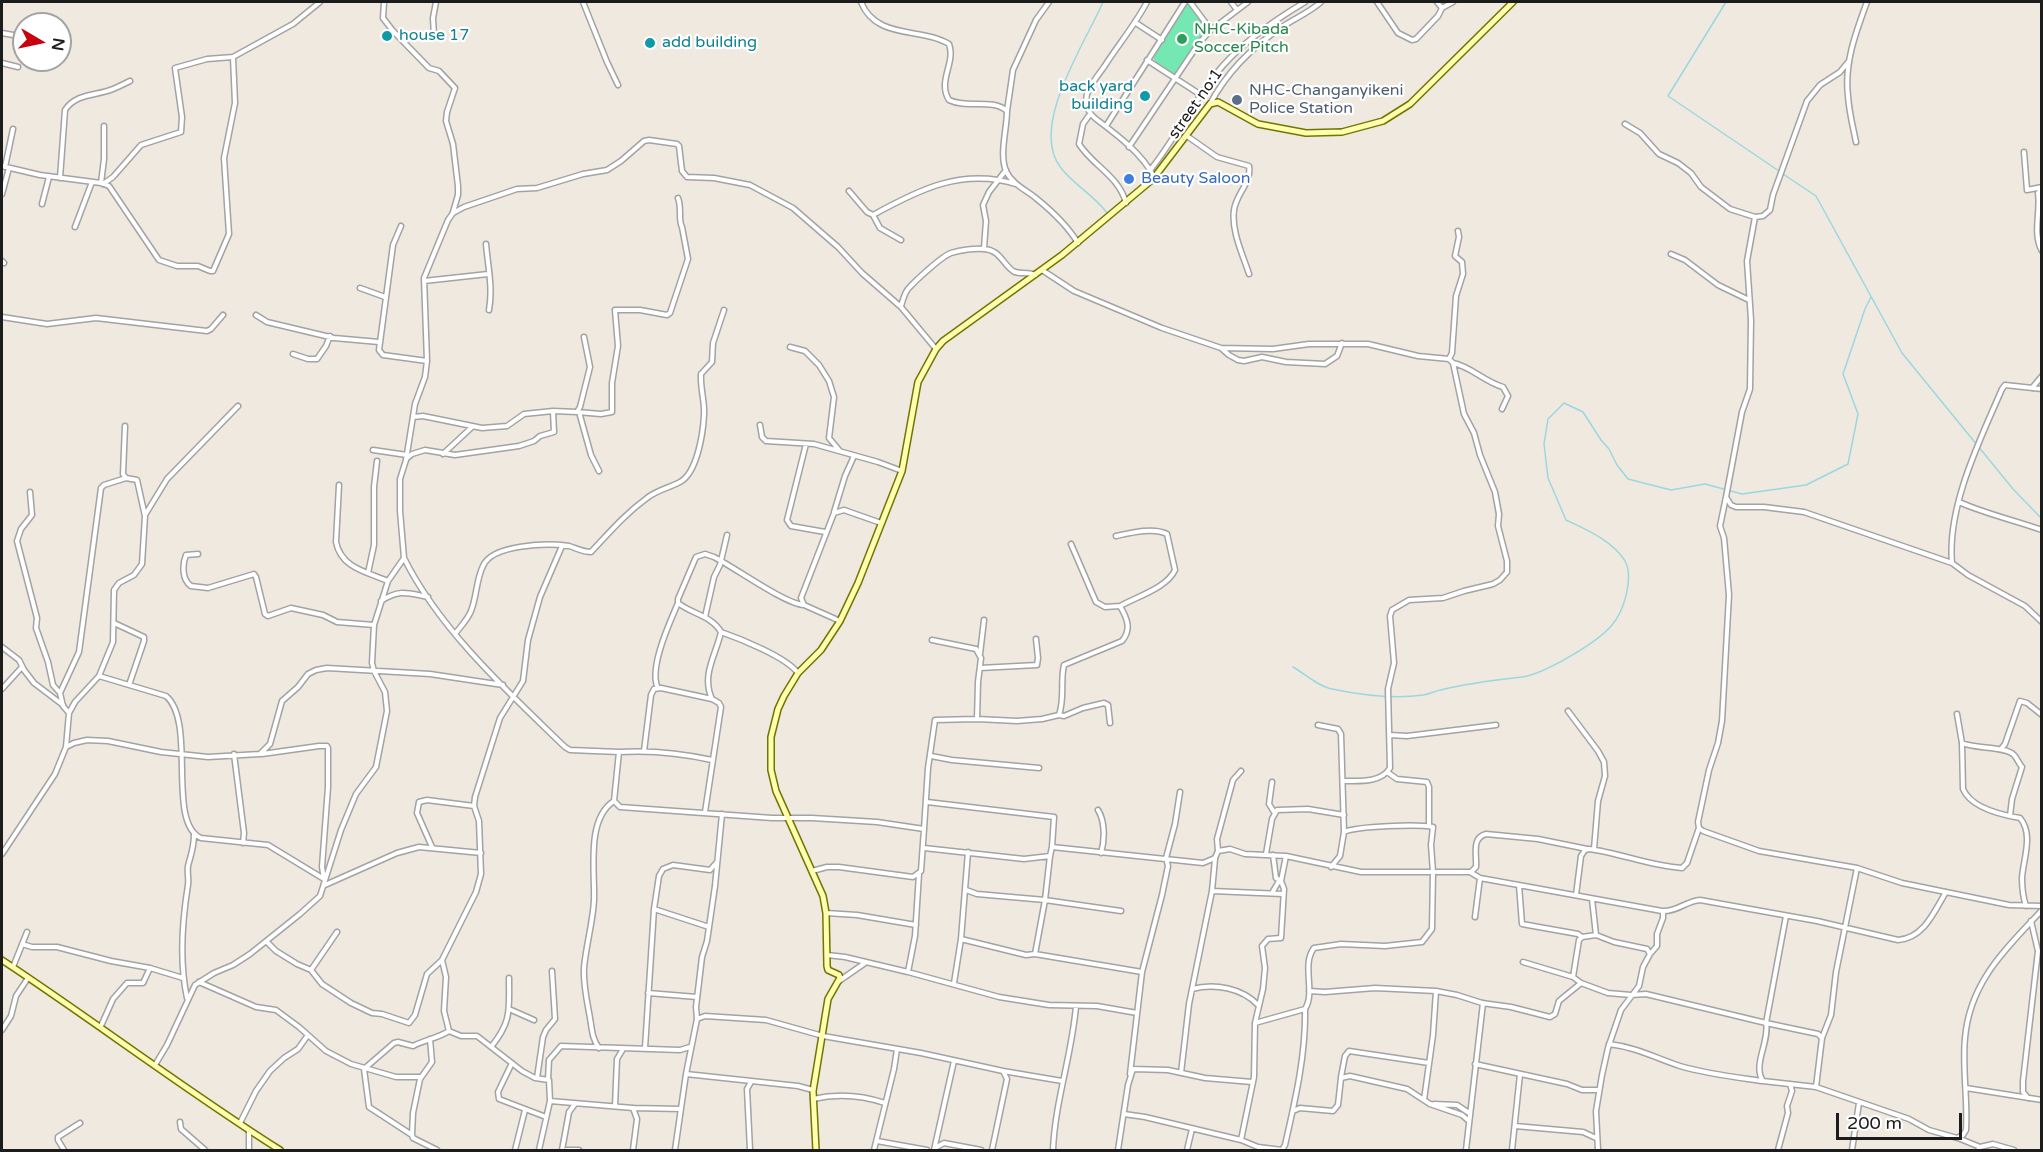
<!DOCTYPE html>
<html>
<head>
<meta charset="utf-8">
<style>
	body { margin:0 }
	#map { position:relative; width:2043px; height:1152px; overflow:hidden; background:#efe9e0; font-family:"Varela Round",sans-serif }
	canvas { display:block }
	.frame { position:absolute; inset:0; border:3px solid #1c1c1c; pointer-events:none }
	.north { position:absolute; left:12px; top:12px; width:60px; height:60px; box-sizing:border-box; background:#fff; border:2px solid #a4a4a4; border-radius:50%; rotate:99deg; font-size:16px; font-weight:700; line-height:24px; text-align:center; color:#1c1c1c }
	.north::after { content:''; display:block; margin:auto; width:21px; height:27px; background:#c8000f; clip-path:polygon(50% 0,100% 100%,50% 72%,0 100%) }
	.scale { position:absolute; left:1836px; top:1113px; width:126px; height:27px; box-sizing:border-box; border:3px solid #1c1c1c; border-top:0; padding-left:8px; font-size:18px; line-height:21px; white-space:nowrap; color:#1c1c1c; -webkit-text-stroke:4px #fff; paint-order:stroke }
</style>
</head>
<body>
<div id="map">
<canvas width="2043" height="1152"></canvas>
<div class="frame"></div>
<div class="north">N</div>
<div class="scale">200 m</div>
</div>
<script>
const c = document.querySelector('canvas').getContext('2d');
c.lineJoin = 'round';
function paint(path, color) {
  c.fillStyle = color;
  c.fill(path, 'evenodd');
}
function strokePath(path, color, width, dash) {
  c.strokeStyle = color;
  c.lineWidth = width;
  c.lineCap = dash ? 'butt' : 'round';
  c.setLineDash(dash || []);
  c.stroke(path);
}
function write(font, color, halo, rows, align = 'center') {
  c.font = font + ' "Varela Round",sans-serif';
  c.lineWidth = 4.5;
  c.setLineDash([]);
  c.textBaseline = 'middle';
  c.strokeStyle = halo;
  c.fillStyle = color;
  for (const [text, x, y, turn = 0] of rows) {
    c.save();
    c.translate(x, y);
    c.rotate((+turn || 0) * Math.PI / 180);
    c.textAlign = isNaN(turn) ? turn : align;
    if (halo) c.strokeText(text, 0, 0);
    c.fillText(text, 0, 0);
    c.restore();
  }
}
paint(new Path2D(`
	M1187,3L1207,27L1208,32L1175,74C1167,73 1155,65 1153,57Z`), '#75e7b2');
strokePath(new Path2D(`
	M1103,2C1086,42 1028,127 1061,168C1074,185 1094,195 1107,213
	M1726,2L1668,96L1779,171
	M1783,174L1816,196L1902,353L2013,489L2042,519
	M1293,667C1305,674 1319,687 1332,689C1361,695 1395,699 1423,695C1429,694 1435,691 1441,690C1467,683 1495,680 1522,677C1544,674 1597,643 1612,625C1624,611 1634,578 1625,561C1613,541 1587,530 1566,520L1548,478L1544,444L1548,419L1564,403L1583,412L1601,440L1609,449L1617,465L1628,479L1671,490L1705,484L1742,494L1806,485L1848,464L1858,414L1843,374L1865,309L1871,297`), '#9bd7e1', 1.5);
const street = new Path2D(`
	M384,2L383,18L393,31L429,68L439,71L455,88L447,112L446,121L453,144L458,186V195L453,212
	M583,2L607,62L618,85
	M861,2C876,40 921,27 949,44C956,63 937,81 949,100C967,109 992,98 1007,111C1007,129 999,154 1006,171C1012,184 1026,190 1037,199C1053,212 1067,225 1078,243
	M1147,2C1135,25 1118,45 1104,67C1098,75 1090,85 1087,94C1085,104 1088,113 1096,119C1116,134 1143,154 1154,177
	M1190,2L1211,30
	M1231,2L1237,10
	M1377,2L1398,33L1412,40L1416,39L1438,16L1442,8
	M1437,2L1442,8L1453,2
	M1136,23L1162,40
	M2,33L24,37
	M434,36L433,18L436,2
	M1147,60L1201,95
	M2,63L18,67
	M1210,104C1227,72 1252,47 1282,27C1294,19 1310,12 1321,2
	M1007,111L1013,70L1036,20L1049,2
	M1090,114L1083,124L1079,144C1093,166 1119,176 1126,203
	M1625,124L1640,133L1659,154L1678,163L1691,173L1701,187L1730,209L1755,217L1747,261L1751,320L1750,389L1742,412L1726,497L1731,505L1736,507H1764L1804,512L1952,563L1968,575L2025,606L2042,622
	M1106,126L1185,2
	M1187,136L1217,157L1249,166C1252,182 1236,194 1234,210C1231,231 1243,255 1249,274
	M1856,142C1853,127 1849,112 1848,96C1844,63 1856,32 1867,2
	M1129,147L1199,43L1211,30L1248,2
	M2024,152L2027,190L2042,187
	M2,166L40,175L101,183L109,186L159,260L177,266H198L210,271H213L229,234L224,158L235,103L233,57
	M5,167L13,129
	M1151,169C1175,139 1192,104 1216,74C1239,44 1273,21 1305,2
	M60,178L65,110C76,93 96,96 113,89C118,87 124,84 130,81
	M101,183L104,159V126
	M103,184L113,177L141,145L181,132L182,117L175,68L207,59L233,57L293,24L320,2
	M2042,189L2038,193C2041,212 2032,233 2042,251
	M849,191L867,212L873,215L880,228L901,240
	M2,194L9,168
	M42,204L49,177
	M873,215C920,189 962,168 1016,184
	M1755,217L1763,216L1770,210L1773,195L1807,101L1820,85L1840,72L1849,61
	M401,226L393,245L379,350L383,355L427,361
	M75,227L92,182
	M486,244C488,267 493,288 489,310
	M984,248L986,221L983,205L989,192L1006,170
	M1671,254L1685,260L1718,285L1749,300
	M2,261L4,263
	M1042,270L1074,291L1162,328L1221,348L1229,355L1238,360L1244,361L1262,357L1286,362L1325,364L1337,356L1342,343
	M424,281L488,274
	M360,288L385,297
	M901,306C903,300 904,294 908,289C915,281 942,256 951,253C960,250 975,248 984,249C1000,250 1002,263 1013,271C1019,275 1027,271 1035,275
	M256,315L267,322L334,338L379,342
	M2,317L47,324L96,318L207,331L211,329L223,315
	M790,347L805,351L819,365L829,381L834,397L829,438L839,450
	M1221,348L1273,349L1309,344H1368L1418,356L1449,359L1452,353L1456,296L1463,274L1462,262L1455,256L1459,237L1458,231
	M293,354L308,359H317L326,346L330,336
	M1453,363C1472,367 1483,381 1503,387L1508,396L1502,409
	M2032,388L2042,376
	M577,412L601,414L612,412V383L618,346L615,310H640L667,315L670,313L688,259L682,227C678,220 682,208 678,198
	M579,412L591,455L599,471
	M413,417L423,416L482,428L507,426L524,414L553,411L577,412L580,407L590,367L584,337
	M760,425L762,437L766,441L814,444L878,462L902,471
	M806,444L787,520L791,526L825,532
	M373,450L407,455
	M443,454L472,427
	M406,459L412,454L425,450L455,455L519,446L534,441L540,436L554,432L553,411
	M339,485L336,542C341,568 367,572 388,581
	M30,492L32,515L21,529L17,541L37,618L36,628L48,662L53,685L60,693
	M1726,497L1720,526L1724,538L1729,595L1722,721L1718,743L1709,770L1698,822L1699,828L1703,831L1759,851L1857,868L1902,883L2009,905L2042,906
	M1959,502C1986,514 2014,520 2042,530
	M834,512L845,476L854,456
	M145,515L167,479L238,406
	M1116,536C1130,533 1153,527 1167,534L1175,570C1167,588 1136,597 1120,606
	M198,554L186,555C182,565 182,580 191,586L208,588L254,574L256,577L265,614L268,616L291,608L323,615L337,622L374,625
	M404,558C439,629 508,692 565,747L570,750L619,752L614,801L620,807L772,818H812L877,822L924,829L928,768L935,720L977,719L978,682L981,658L976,649L932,640
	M1952,563C1947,506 1980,440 2002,389L2005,385L2042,389
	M368,573L374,545V487L377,461
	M381,601C400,589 407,593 428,597
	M705,617L714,577L720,565L727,535
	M840,621L804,605L801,598L834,513L844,510L881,523
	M114,623L144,637V641L129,685
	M721,632C741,639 786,657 798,673
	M455,634C461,626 468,619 471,611C477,596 476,580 483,566C492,544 548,543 569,546C576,548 583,552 591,552C609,533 625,514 647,498C657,490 669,488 680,482C697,473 703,434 704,415C705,402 700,388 701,374L712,362L713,343L724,310
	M2,647L19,660L24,670L34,683L63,705
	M980,654L984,620
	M980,668L1037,665L1038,658L1036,639
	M99,676L166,696C197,722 166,823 201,838L268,845L324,879
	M658,688C648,669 670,622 678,603
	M2,689L22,667
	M712,699C701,675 716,655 721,632C712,616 692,614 678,603V599L696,557L705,554L714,557C734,567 785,604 804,605
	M1568,711L1598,751L1604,762L1605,776L1598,801L1594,849
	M69,713L63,706L60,693L79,652L101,488L104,485L126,478
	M1957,714L1962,743L1963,789C1971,808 2002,815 2020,818C2034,834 2023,860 2022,878C2022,887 2023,897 2026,906
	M1059,715C1065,698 1060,682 1064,665L1122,641C1132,629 1127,618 1120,606L1105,607L1096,602L1071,544
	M977,719L1017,721L1042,719L1059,715L1064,716L1083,708L1104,703L1108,705L1110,723
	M1318,725L1338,729L1341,734L1344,832L1340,856L1331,867
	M1390,735L1407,736L1496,725
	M1962,743C1975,749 2006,746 2014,755C2017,758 2019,764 2022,767L2012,799L2010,816
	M66,747L69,713L75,702L99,676L113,642L114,590L119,583L134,575L142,564L145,516L137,480L126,478L123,474L125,426
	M2001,749L2005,744L2020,701L2027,703L2042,715
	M644,751L651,695L654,689L661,688L712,699L719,703L721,707L705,812
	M619,752C651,750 681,753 712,760
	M234,754L244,833L243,843
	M262,754L319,746H327L328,748V787L322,867L324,879
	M931,756L952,760L1039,768
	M1387,772L1397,779L1427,782L1429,787V826
	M1344,781C1359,781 1381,783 1390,768L1388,689L1394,663L1390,616L1392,610L1409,600L1443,598L1464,591L1493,584L1500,580L1507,572V561L1498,526L1499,514L1495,492L1480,455L1474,433L1464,414L1453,363L1449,359
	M1272,782L1269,804L1274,812
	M927,802L1054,817L1052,847
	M1098,810C1105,821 1105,840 1101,853
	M432,847L417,813L419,802L427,800L474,806
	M924,848L1024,859L1050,856
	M1218,851L1217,839L1233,780L1241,771
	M2,854L55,774L66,747L74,743L87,740L108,741L161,752L208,757L260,754L270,744L282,701L298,687L308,674L316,670L327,668L430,674L503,685
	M1266,854L1272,819L1277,810L1308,809L1344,815
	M1273,855L1276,878L1281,881
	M812,871L827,867H839L913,877L921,871L924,829
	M1471,872L1476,867C1477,855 1471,838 1486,834L1538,839L1587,849
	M325,885L397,853L419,847L481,853
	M1519,885L1522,924L1578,934L1582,937
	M966,890L977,894L1045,900L1121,911
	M1212,891L1283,894
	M1272,893L1279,881
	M1576,895L1581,856L1585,850L1589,849C1620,853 1650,866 1682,868L1687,863L1699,828
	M1592,899L1596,935L1614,942L1647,949L1650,954L1643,967L1639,986L1621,1010L1608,1048L1602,1075L1596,1111L1598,1150
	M654,909L709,927
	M826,913L857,915L916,925
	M1786,916L1766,1023L1818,1034L1822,1038
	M1475,917L1480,878
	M961,939L1026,955L1035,954L1142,972
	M267,942L276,951L297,964L311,970L322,984L351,1003L372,1013L382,1014L409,1023L415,1015L427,974L442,960
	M22,944L32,947H57L111,961L150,968L183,978
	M1035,954L1045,900L1050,856L1052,847L1203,863L1215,858L1218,851L1230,849L1245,854L1286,856L1361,872H1470L1480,878L1662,911C1677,912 1686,901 1700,900L1817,921L1898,940C1924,938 1934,912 1946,892
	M1650,954L1657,946V934L1663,918V911
	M827,955L845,957L908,972L999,997L1049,1005L1097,1006L1137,1013
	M1523,962L1573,977L1581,983
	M13,967L27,932
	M311,970L337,932
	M908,972L915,936L919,874
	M1573,977L1579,940L1582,937L1596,935
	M839,981L865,963
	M199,982L256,1007L276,1010L299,1027L326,1051L351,1064L396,1077H421
	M954,983L961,939L968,852
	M1192,989C1215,983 1242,988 1258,1005
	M1309,991L1325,992L1375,988L1436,991L1457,995L1482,1003L1511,1007L1550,1017L1555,1014L1559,1001L1581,983L1608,993L1631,995L1646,994L1766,1023C1770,1041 1752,1065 1763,1081L1816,1087L1909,1119L1929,1130L1957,1138L1963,1135L1966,1130C1968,1100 1962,1068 1965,1038C1970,981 2006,949 2042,910
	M648,993L697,997
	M187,998C179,961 182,922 188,885C189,879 187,873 188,866C191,854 194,848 194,834
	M509,1009L534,1020
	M697,1019L696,1007L702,957L707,941L715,886L722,814
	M1255,1023L1305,1009C1316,992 1301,965 1314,948L1341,944L1385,946L1422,942L1432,929L1433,872L1431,845L1433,827C1419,824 1357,826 1344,832
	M101,1026L113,999L127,983H143L150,968
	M2,1030L11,1016L16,996L28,978
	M430,1039L432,1062L420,1079L413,1113L412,1135L413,1138L437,1150
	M1609,1044C1635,1047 1656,1058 1680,1066C1707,1074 1734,1077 1762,1081
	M491,1047C512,1021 509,1010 509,978
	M599,1048C592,1039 592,1029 590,1018C587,1001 583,984 584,968C586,945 593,922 594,900C595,870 586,819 614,801
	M645,1048L654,909L659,876L663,869L673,865L710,870L717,862
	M512,1063L498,1092L499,1099L546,1117
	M1475,1064L1567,1084L1582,1090H1598
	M155,1065L167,1045L195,985L214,973L233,965L250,954L300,914L320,896L341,830L356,794L376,767L387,711L385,692L374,671L372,663L374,625L388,581L404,558L400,511V479L406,460L415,404L425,377L427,361L424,278L448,220L453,213L464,207L517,189L537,188L583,174L607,170L621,161L644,141L649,140L677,144L679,146L682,171L687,177L714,178L750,185L793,208L838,247L862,273L901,307L936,349
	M1003,1071L1062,1081
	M1181,1073L1189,1004L1212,891L1215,859
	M686,1074L798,1086L813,1090
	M1130,1074L1142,972L1162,895L1168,866L1166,858L1175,824L1180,792
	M1341,1077L1345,1056L1349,1051L1429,1063
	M537,1078L543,1037L546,1030L555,1019L552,971
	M548,1079L549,1060L561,1046L680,1050L690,1047
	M1816,1087L1822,1038L1831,1015L1836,972L1857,868
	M1966,1088L2042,1100
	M2028,1098L2023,1092V1081L2038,951L2031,921
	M813,1099C839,1093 861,1095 885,1103
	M1424,1100L1433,1035L1436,991
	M550,1101L633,1108L681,1109
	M1434,1104L1457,1105L1469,1113
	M615,1106L617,1059L623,1049
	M633,1108L637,1119L633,1150
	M1293,1111L1300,1108L1333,1111L1338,1105L1341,1078L1350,1076L1407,1089L1430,1104L1462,1115L1469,1121
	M1124,1114L1145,1117L1241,1140L1258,1147L1282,1150L1285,1145C1295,1101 1306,1055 1305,1009
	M180,1122L181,1129L205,1150
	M240,1123L256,1091L270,1071L284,1058L298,1049L308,1035
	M1515,1126L1583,1132L1596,1138
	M412,1135L369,1107L364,1069L394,1043L398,1042L413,1046C425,1040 438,1038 449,1031
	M1958,1138L1980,1147
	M1241,1140L1254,1077L1255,1023L1263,989L1265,968L1262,946L1268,939L1281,938L1284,889L1281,881L1286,856
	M877,1141L927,1150
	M935,1148L944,1143L981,1150
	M64,1150L58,1140V1137L80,1123
	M249,1150V1131
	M515,1150L525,1110
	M539,1150L550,1101L549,1080L535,1078L522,1071L477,1036H461L449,1031L444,1011L446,977L442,960L476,892L481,874L479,821L474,806L475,797L500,718L523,681L528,640L540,597L562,546
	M562,1150L569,1112L575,1104
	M566,1150H579
	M675,1150L686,1074L697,1019L705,1016L766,1020L823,1036L921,1053L1003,1071L1007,1079L992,1150
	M750,1150L747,1089L751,1082
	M874,1150L894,1069L897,1049
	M934,1150L954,1061
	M1053,1150C1055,1101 1072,1055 1076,1006
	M1118,1150L1128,1085L1133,1069L1168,1070L1205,1078L1252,1082
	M1187,1150L1192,1129
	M1466,1150L1483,1003
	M1512,1150L1520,1074
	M1778,1150L1788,1113L1787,1106L1792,1091L1790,1084
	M1852,1150L1859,1103
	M1978,1150L1980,1147L1993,1144L2014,1150`);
const secondary = new Path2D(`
	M2,960C96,1022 185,1090 280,1150
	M816,1150L813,1091L828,999L840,978L839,975L828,970L827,966L826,913L823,896L776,791L771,770V737L778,709L784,696L798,673L821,650L840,621L858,583L902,471L918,382L936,349L943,341L1062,255L1153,179L1210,104L1218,102L1258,124L1306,133L1342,132L1383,121L1410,104L1513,2`);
strokePath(street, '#a3a3a3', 7);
strokePath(secondary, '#727600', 8);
strokePath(street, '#fff', 4);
strokePath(secondary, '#fffdae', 5);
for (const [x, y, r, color] of [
	[387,36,6,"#0f9aa8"],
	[1182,39,6,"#2e9e5b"],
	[650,43,6,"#0f9aa8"],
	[1145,96,6,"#0f9aa8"],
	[1237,100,6,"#5c6f8a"],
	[1129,179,6,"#3f7fe0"]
]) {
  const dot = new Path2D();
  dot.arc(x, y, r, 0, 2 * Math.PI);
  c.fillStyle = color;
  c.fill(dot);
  strokePath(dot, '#fff', 2);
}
write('16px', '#27864d', '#fff', [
	["NHC-Kibada",1194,30],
	["Soccer Pitch",1194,48]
], 'left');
write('16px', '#0d838f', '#fff', [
	["house 17",399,36],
	["add building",662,43],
	["back yard",1133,87,"right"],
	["building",1133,105,"right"]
], 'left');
write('16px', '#4e5e75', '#fff', [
	["NHC-Changanyikeni",1249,91],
	["Police Station",1249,109]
], 'left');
write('16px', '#1c1c1c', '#fff', [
	["street no:1",1196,104,-55]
]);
write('16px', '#366cbe', '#fff', [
	["Beauty Saloon",1141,179]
], 'left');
</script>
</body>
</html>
